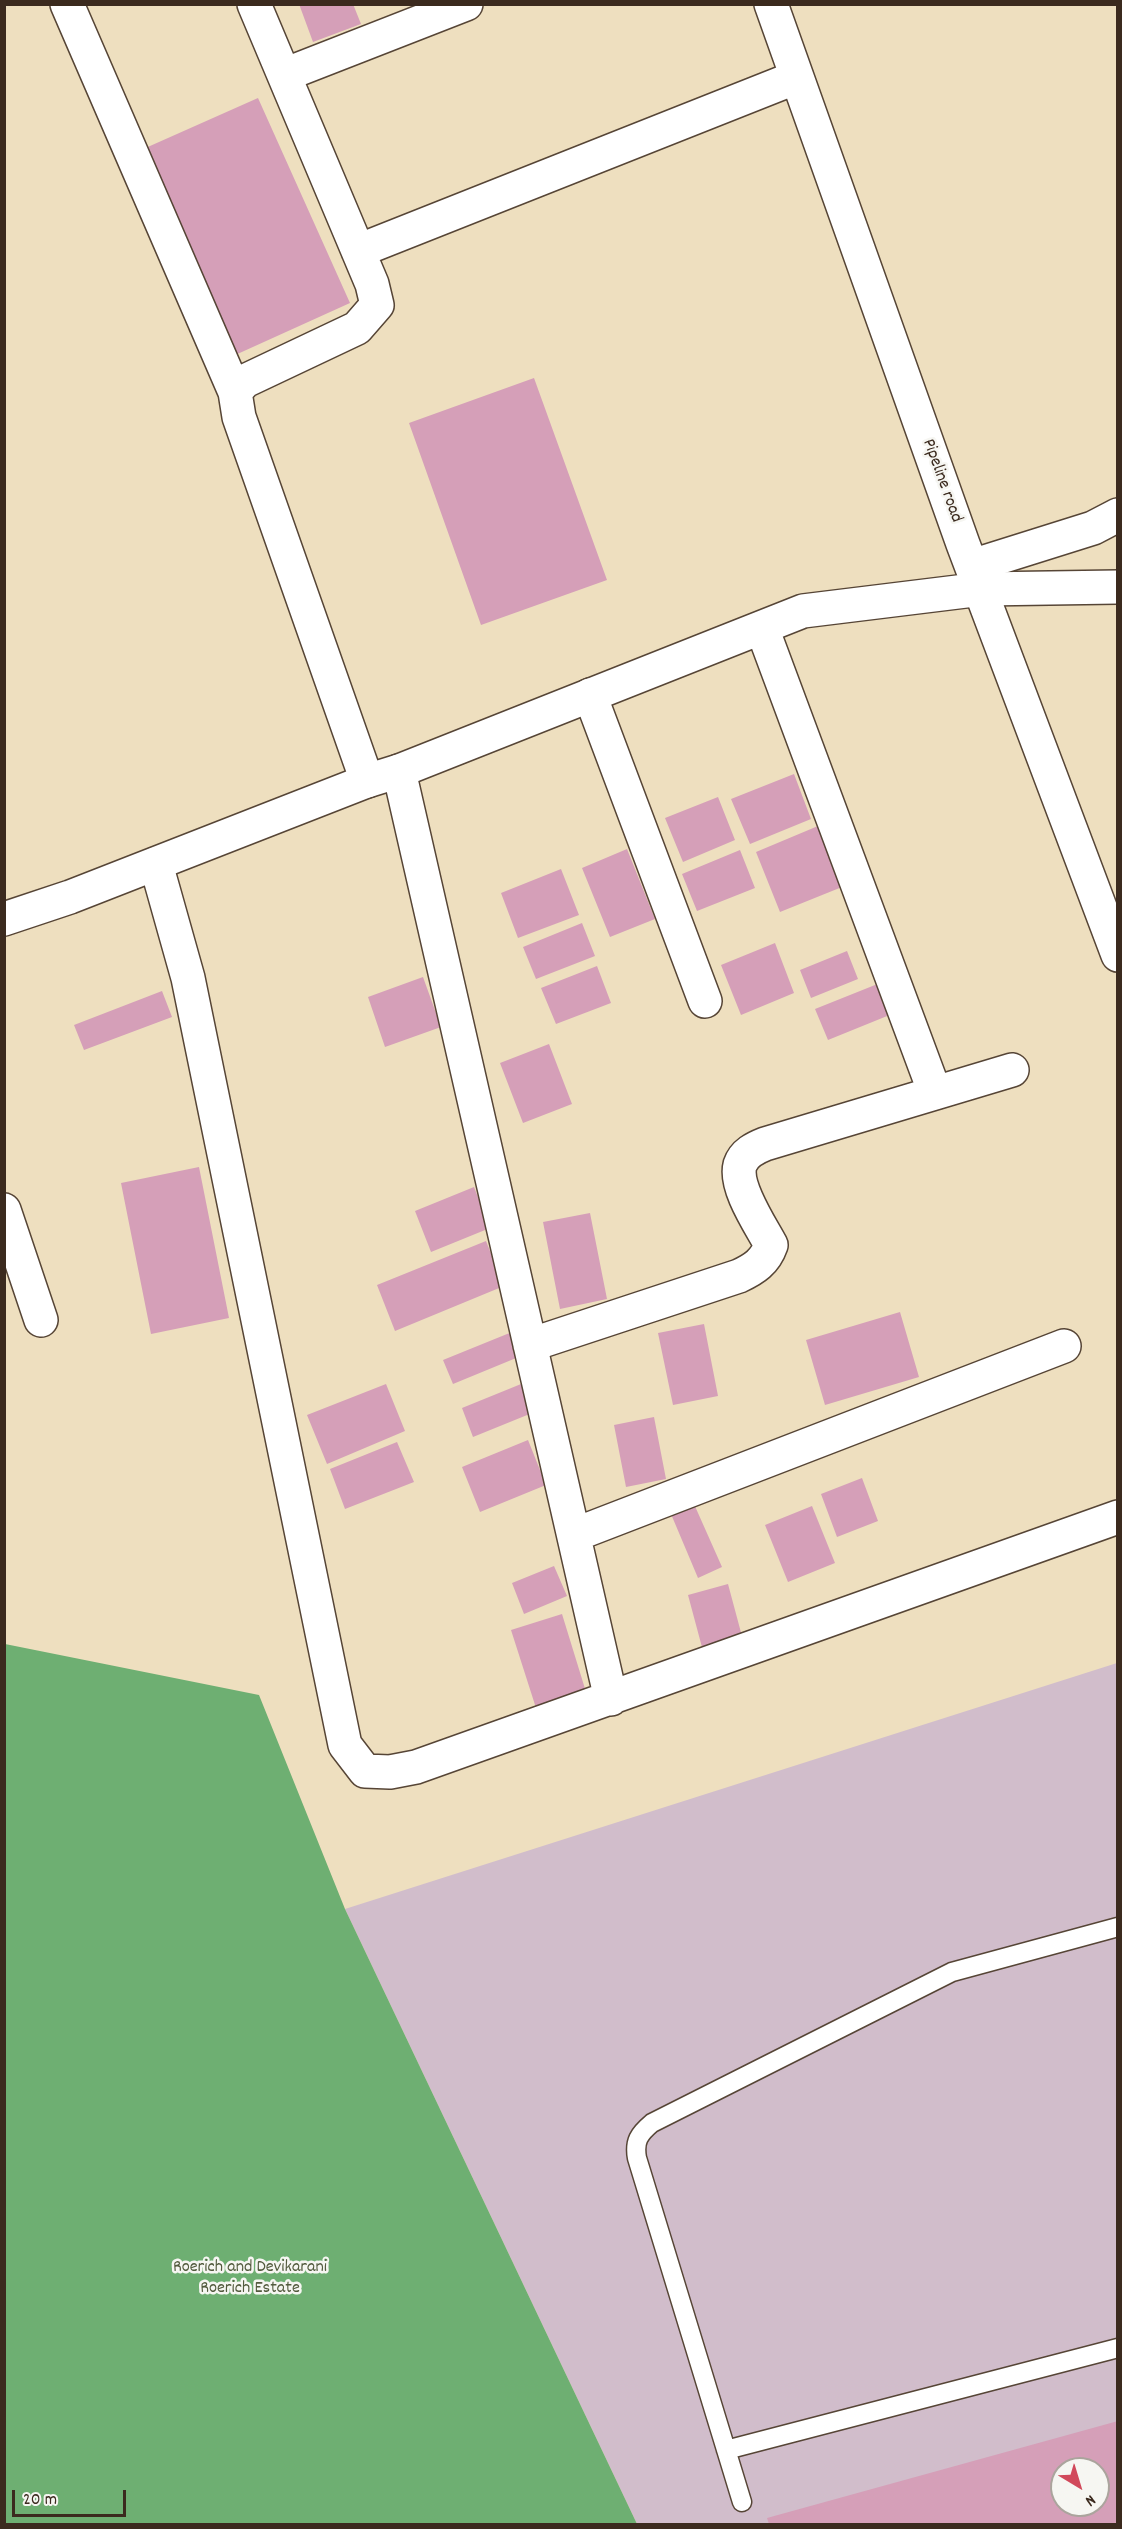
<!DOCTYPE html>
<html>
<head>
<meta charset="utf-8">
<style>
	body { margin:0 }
	#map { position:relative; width:1122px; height:2529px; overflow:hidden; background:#eedfbf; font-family:Dekko,sans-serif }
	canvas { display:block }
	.frame { position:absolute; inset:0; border:6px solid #3b2a1e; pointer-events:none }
	.north { position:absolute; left:1050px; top:2457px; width:60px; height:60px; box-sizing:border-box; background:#f6f6f2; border:2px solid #aba49d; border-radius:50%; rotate:142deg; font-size:16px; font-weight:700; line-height:24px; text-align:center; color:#3b2a1e }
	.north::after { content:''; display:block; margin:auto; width:21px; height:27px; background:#d1495b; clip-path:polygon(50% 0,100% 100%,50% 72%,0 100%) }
	.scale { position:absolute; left:12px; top:2490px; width:114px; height:27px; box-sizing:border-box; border:3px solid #3b2a1e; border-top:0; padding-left:8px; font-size:18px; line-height:21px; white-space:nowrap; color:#3b2a1e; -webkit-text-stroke:4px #f6f6f2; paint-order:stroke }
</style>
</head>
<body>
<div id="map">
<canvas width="1122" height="2529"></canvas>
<div class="frame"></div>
<div class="north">N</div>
<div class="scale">20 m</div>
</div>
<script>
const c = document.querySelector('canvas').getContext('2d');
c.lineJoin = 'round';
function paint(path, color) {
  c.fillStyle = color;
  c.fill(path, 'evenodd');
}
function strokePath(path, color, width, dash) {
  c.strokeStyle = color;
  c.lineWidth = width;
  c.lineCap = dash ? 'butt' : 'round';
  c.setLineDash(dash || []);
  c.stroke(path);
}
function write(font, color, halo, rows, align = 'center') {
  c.font = font + ' Dekko,sans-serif';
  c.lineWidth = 5;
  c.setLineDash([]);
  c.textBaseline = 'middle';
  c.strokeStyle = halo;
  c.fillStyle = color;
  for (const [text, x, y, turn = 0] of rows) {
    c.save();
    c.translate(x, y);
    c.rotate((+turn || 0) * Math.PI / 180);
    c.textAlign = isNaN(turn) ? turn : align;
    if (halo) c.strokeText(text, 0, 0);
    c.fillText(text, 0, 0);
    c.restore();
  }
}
paint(new Path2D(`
	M1117,1663V2524H637L345,1909ZM1062,2469H1098V2505H1062Z`), '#d1bdcb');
paint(new Path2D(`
	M5,1644L259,1695L345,1909L637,2524H5Z`), '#6eaf72');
paint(new Path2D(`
	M299,4H353L361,24L313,42Z
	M258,98L350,303L233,356L141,150Z
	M534,378L607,580L481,625L409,423Z
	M794,774L811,819L750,844L731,799Z
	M718,797L735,840L683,862L665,818Z
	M818,826L842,887L780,912L756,852Z
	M627,849L655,919L610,937L582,868Z
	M740,850L755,888L697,911L682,874Z
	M561,869L579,915L518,938L501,893Z
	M582,923L595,956L536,979L523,947Z
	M775,943L794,993L741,1015L721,965Z
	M847,951L858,979L811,998L800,970Z
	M597,966L611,1003L556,1024L541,988Z
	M423,977L441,1027L385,1047L368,997Z
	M885,981L897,1012L828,1040L815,1009Z
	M162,991L172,1017L84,1050L74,1025Z
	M549,1044L572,1104L523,1123L500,1063Z
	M199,1167L229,1318L151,1334L121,1183Z
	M474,1187L490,1228L431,1252L415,1211Z
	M590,1213L607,1299L560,1309L543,1222Z
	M486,1241L504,1286L395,1331L377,1285Z
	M900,1312L919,1377L825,1405L806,1340Z
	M704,1324L718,1396L673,1405L658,1333Z
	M512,1332L521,1356L453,1384L443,1360Z
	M526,1382L537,1411L473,1437L462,1408Z
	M386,1384L405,1431L327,1464L307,1415Z
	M654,1417L666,1479L626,1487L614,1425Z
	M528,1440L546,1485L480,1512L462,1467Z
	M397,1442L414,1482L345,1509L330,1469Z
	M862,1478L878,1521L837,1537L821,1494Z
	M694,1504L722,1567L698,1578L671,1514Z
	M812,1506L835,1563L788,1582L765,1525Z
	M554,1566L567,1596L524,1614L512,1583Z
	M728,1584L743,1640L703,1651L688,1595Z
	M562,1614L586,1692L536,1708L511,1630Z
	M1118,2421V2524H769L767,2518ZM1062,2469H1098V2505H1062Z`), '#d59fb8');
const service = new Path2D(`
	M726,2450L1118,2348
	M742,2502L637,2158C634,2141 639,2134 652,2123L952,1972L1118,1927`);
const minor = new Path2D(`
	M67,4L235,392
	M254,4L372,284L377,305L357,328L245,381L235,392L239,417L367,781
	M771,4L963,544L1118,955
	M284,75L466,4
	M358,251L797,77
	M972,566L1093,528L1118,515
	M762,628L935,1093
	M590,695L705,1001
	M399,771L611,1699
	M156,864L188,978L345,1745L365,1771L390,1772L416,1767L1118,1517
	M4,1210L41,1320
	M530,1345L739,1276C754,1269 765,1262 771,1245C761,1226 734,1187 740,1165C744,1153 755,1148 765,1144L1012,1070
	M574,1535L1064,1346`);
const tertiary = new Path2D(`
	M4,919L70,897L367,781L399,771L803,611L982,589L1118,587`);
strokePath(service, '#564536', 21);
strokePath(minor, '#564536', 36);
strokePath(tertiary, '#564536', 36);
strokePath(service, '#fff', 18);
strokePath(minor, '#fff', 33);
strokePath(tertiary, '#fff', 33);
write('18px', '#3b2a1e', '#f6f6f2', [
	["Pipeline road",941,481,70]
]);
write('18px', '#525a3d', '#f6f6f2', [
	["Roerich and Devikarani",250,2269],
	["Roerich Estate",250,2290]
]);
</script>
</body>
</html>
